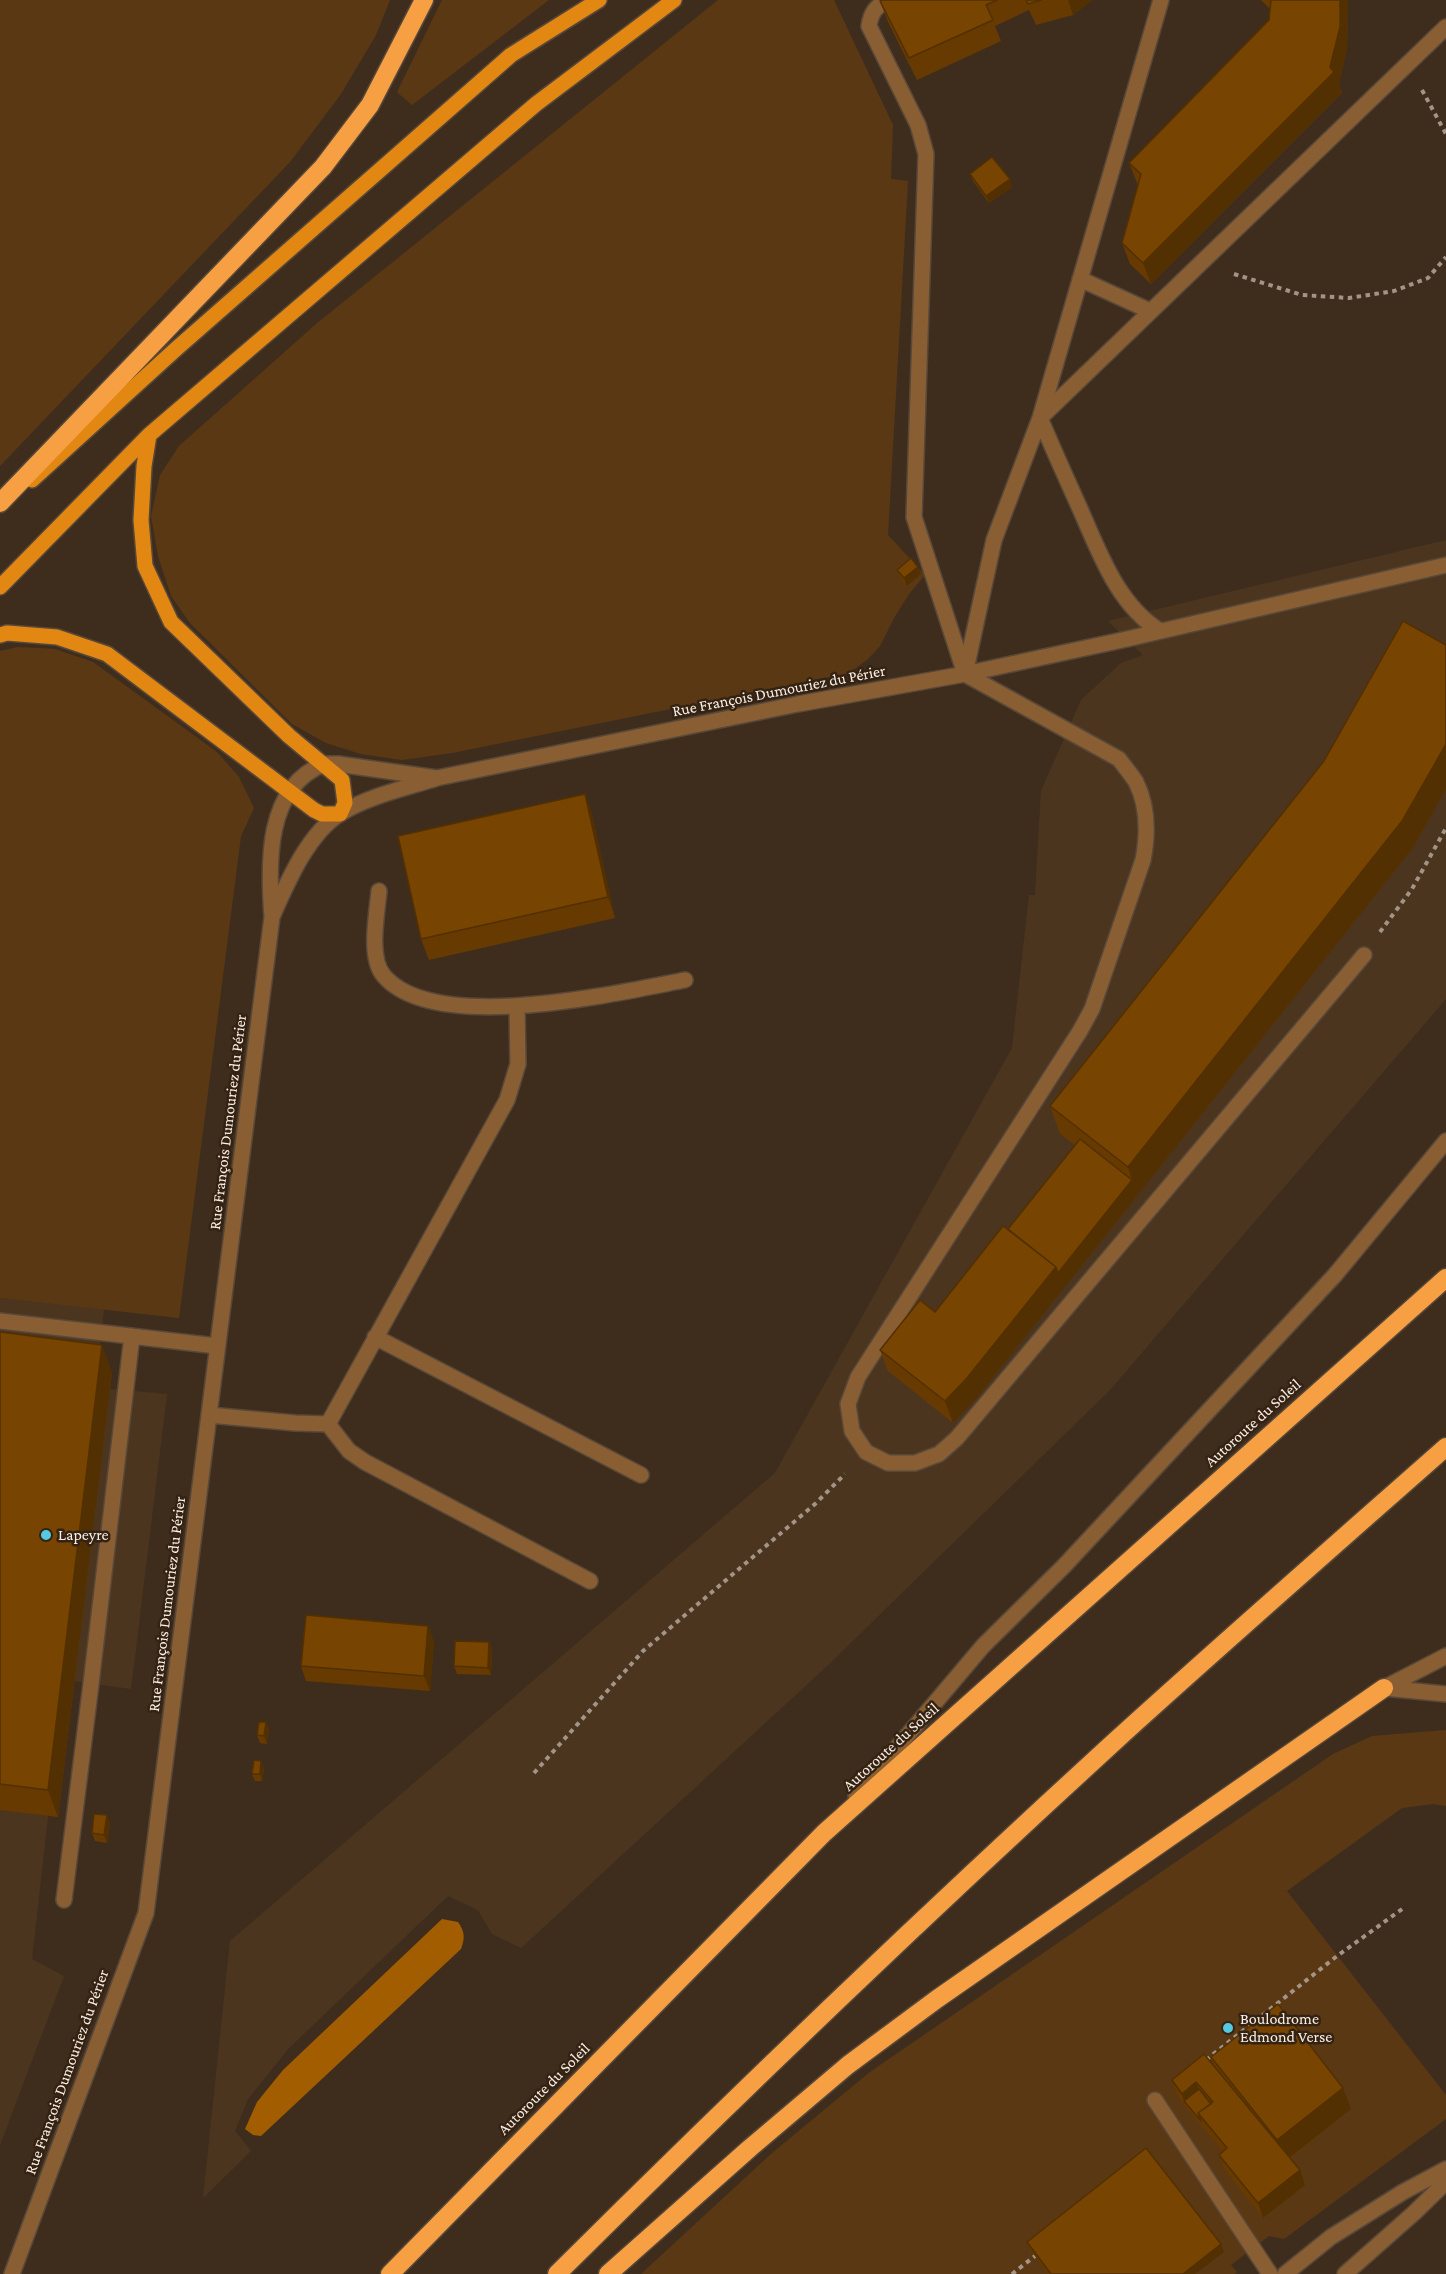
<!DOCTYPE html>
<html>
<head>
<meta charset="utf-8">
<style>
	body { margin:0 }
	canvas { display:block; background:#3e2d1d }
</style>
</head>
<body>
<canvas width="1446" height="2274"></canvas>
<script>
const c = document.querySelector('canvas').getContext('2d');
c.lineJoin = 'round';
function paint(path, color) {
  c.fillStyle = color;
  c.fill(path, 'evenodd');
}
function strokePath(path, color, width, dash) {
  c.strokeStyle = color;
  c.lineWidth = width;
  c.lineCap = dash ? 'butt' : 'round';
  c.setLineDash(dash || []);
  c.stroke(path);
}
function write(font, color, halo, rows, align = 'center') {
  c.font = font + ' "Crimson Pro",serif';
  c.lineWidth = 5;
  c.setLineDash([]);
  c.textBaseline = 'middle';
  c.strokeStyle = halo;
  c.fillStyle = color;
  for (const [text, x, y, turn = 0] of rows) {
    c.save();
    c.translate(x, y);
    c.rotate((+turn || 0) * Math.PI / 180);
    c.textAlign = isNaN(turn) ? turn : align;
    if (halo) c.strokeText(text, 0, 0);
    c.fillText(text, 0, 0);
    c.restore();
  }
}
paint(new Path2D(`
	M1446,540V999L1109,1391L826,1667L521,1948L492,1934L478,1910L448,1896L288,2049L248,2099L235,2131L251,2151L203,2198L230,1941L775,1473L1012,1048L1029,895H1035L1041,791L1081,700L1121,663L1143,655L1108,621Z
	M0,1298L104,1309L97,1370L112,1372L110,1389L167,1394L131,1689L74,1681L58,1817L48,1816L32,1959L64,1976L0,2145Z`), '#4b351f');
paint(new Path2D(`
	M0,0H390L376,35L341,94L290,162L0,466Z
	M442,0H549L412,105L397,92Z
	M718,0H834L893,125L891,179L908,181L888,535L925,575L909,594L894,618L880,646L868,659L849,673L452,753L402,760L361,754L326,743L292,724L190,623L171,596L158,556L151,516L160,475L179,446L316,324Z
	M18,647L55,649L93,662L217,752L239,777L254,808L241,836L179,1318L0,1298V651Z
	M1446,1730V1806L1433,1804L1402,1808L1287,1891L1446,2095V2119L1284,2239L1269,2236L1231,2265L1237,2272L1234,2274H641L772,2153L870,2072L1333,1754L1372,1736Z`), '#5b3814');
paint(new Path2D(`
	M442,1919L458,1922C465,1932 465,1938 461,1949L261,2136L253,2135L245,2129L257,2102L283,2070Z`), '#a15d00');
const minor = new Path2D(`
	M887,0C876,7 871,12 869,26L918,125L926,154L914,517L965,674L1119,759C1124,766 1131,774 1136,782C1148,806 1148,834 1143,860L1092,1009L1080,1031L858,1377L848,1404L852,1431L866,1452L888,1463H915L939,1454L957,1438L1364,955
	M1080,279L1150,311
	M1160,631C1118,605 1100,554 1081,511C1067,480 1053,449 1040,418L1446,27
	M965,674L994,540L1040,418L1161,0
	M324,764H338L437,778C406,788 369,796 341,813C308,833 287,883 272,917C268,865 265,787 324,764Z
	M437,778L798,704L965,674L1127,639L1446,565
	M379,891C377,914 368,958 384,976C435,1035 617,993 685,980
	M0,1321L217,1346
	M375,1337L641,1475
	M209,1415L295,1423L328,1424L507,1100L518,1064L517,1007
	M328,1424L349,1451L365,1462L590,1581
	M1384,1688L1446,1656
	M1384,1688L1446,1694
	M856,1796L983,1646L1064,1566L1335,1275L1446,1141
	M64,1900L91,1684L132,1336
	M1155,2100L1270,2274
	M12,2274L146,1913L272,917
	M1285,2274L1331,2237L1403,2192L1446,2169
	M1345,2274L1414,2213L1446,2182`);
const major = new Path2D(`
	M32,480L176,349L511,55L599,0
	M0,587L149,435L536,104L674,0
	M0,635L7,633L57,637L107,654L314,810L322,814H340L345,803L342,780L289,736L171,622L145,566L141,520L144,466L149,435`);
const highway = new Path2D(`
	M0,503L323,167L370,105L424,0
	M390,2274L824,1833L1446,1278
	M557,2274C739,2093 924,1916 1113,1743C1223,1643 1335,1545 1446,1447
	M608,2274L750,2148L848,2065L937,1999L1384,1688`);
strokePath(minor, '#584839', 18);
strokePath(major, '#584839', 18);
strokePath(highway, '#584839', 21);
strokePath(new Path2D(`
	M1422,90L1446,134
	M1234,274L1302,295L1349,298L1394,291L1428,278L1446,257
	M1380,932L1412,889L1446,828
	M534,1773L643,1651L815,1504L845,1474
	M1206,2060L1337,1956L1405,1907
	M1012,2274L1035,2256`), '#a29487', 4, [4.5, 4.5]);
strokePath(minor, '#8a5e33', 15);
strokePath(major, '#e28712', 15);
strokePath(highway, '#f69f43', 18);
paint(new Path2D(`
	M882,0H1092L1073,15L1036,25L1029,10L995,26L1001,41L917,80L888,22L880,1Z
	M1261,0H1347L1348,7L1347,48L1339,84L1342,93L1151,284L1130,264L1122,243L1138,185L1129,163L1269,20L1270,9Z
	M970,174L1012,187L989,203L973,181Z
	M897,570L921,574L907,586L900,577Z
	M1446,645V789L1412,849L975,1400L953,1423L888,1371L880,1350L935,1312L1008,1229L1075,1145L1060,1134L1050,1106Z
	M585,794L592,815L615,918L429,960L421,939Z
	M0,1332L112,1372L58,1817L0,1810Z
	M434,1641L430,1691L306,1681L301,1666Z
	M489,1642L492,1649L491,1675L457,1674L454,1666Z
	M266,1722L269,1730L267,1744L260,1743L257,1735Z
	M264,1768L262,1781H255L252,1774Z
	M110,1823L107,1843L95,1841L92,1833Z
	M1211,2057L1351,2109L1290,2158L1300,2170L1305,2185L1263,2218L1224,2169L1219,2155L1223,2151L1187,2109L1177,2095L1172,2080L1214,2065Z
	M1027,2242L1224,2252L1195,2274H1048L1030,2249Z`), '#663a01');
paint(new Path2D(`
	M1068,0H1092L1073,15Z
	M1340,0H1347L1348,7L1347,48L1339,84L1342,93L1151,284L1143,263L1330,67Z
	M1010,179L1012,187L989,203L986,196Z
	M918,567L921,574L907,586L904,578Z
	M1446,744V789L1412,849L1064,1288L1058,1273L1132,1180L1128,1167Z
	M585,794L592,815L615,918L608,897Z
	M1056,1267L1064,1288L975,1400L953,1423L945,1401Z
	M102,1345L112,1372L58,1817L48,1790Z
	M428,1626L434,1641L430,1691L424,1676Z
	M489,1642L492,1649L491,1675L488,1668Z
	M266,1722L269,1730L267,1744L264,1736Z
	M261,1761L264,1768L262,1781L260,1774Z
	M107,1815L110,1823L107,1843L104,1835Z
	M1196,2082L1202,2097L1184,2101L1182,2094Z
	M1343,2088L1351,2109L1285,2161L1277,2140Z
	M1300,2170L1305,2185L1263,2218L1258,2203Z
	M1221,2244L1224,2252L1195,2274H1183Z`), '#533001');
const building = new Path2D(`
	M882,0H997L986,5L993,20L909,58L880,1Z
	M1026,0H1041L1028,4Z
	M1271,0H1340V27L1330,67L1334,72L1143,263L1122,243L1141,174L1129,163L1269,20Z
	M992,157L1010,179L986,196L970,174Z
	M911,558L918,567L904,578L897,570Z
	M1403,621L1446,645V744L1402,821L1128,1167L1050,1106L1324,761Z
	M585,794L608,897L421,939L398,836Z
	M1080,1139L1132,1180L1058,1273L1056,1267L1008,1229Z
	M1003,1226L1056,1267L967,1378L945,1401L880,1350L920,1300L935,1312Z
	M0,1332L102,1345L48,1790L0,1784Z
	M306,1615L428,1626L424,1676L301,1666Z
	M455,1641L489,1642L488,1668L454,1666Z
	M259,1722H266L264,1736L257,1735Z
	M254,1760L261,1761L260,1774H252Z
	M94,1814L107,1815L104,1835L92,1833Z
	M1278,2004L1343,2088L1277,2140L1211,2057Z
	M1204,2054L1300,2170L1258,2203L1219,2155L1227,2148L1198,2113L1213,2102L1196,2082L1182,2094L1172,2080Z
	M1199,2089L1211,2104L1198,2113L1201,2121L1184,2101Z
	M1146,2148L1221,2244L1183,2274H1051L1027,2242Z`);
paint(building, '#774401');
strokePath(building, '#533001', 1.5);
for (const [x, y, r, color] of [
	[46,1535,6,"#56c9e1"],
	[1228,2028,6,"#56c9e1"]
]) {
  const dot = new Path2D();
  dot.arc(x, y, r, 0, 2 * Math.PI);
  c.fillStyle = color;
  c.fill(dot);
  strokePath(dot, '#342313', 2);
}
write('16px', '#fbefe5', '#342313', [
	["Rue François Dumouriez du Périer",779,691,-11],
	["Rue François Dumouriez du Périer",228,1122,-83],
	["Autoroute du Soleil",1253,1423,-42],
	["Rue François Dumouriez du Périer",167,1604,-83],
	["Autoroute du Soleil",891,1747,-42],
	["Rue François Dumouriez du Périer",67,2072,-70],
	["Autoroute du Soleil",544,2089,-45]
]);
write('16px', '#fbefe5', '#342313', [
	["Lapeyre",58,1535],
	["Boulodrome",1240,2019],
	["Edmond Verse",1240,2037]
], 'left');
</script>
</body>
</html>
